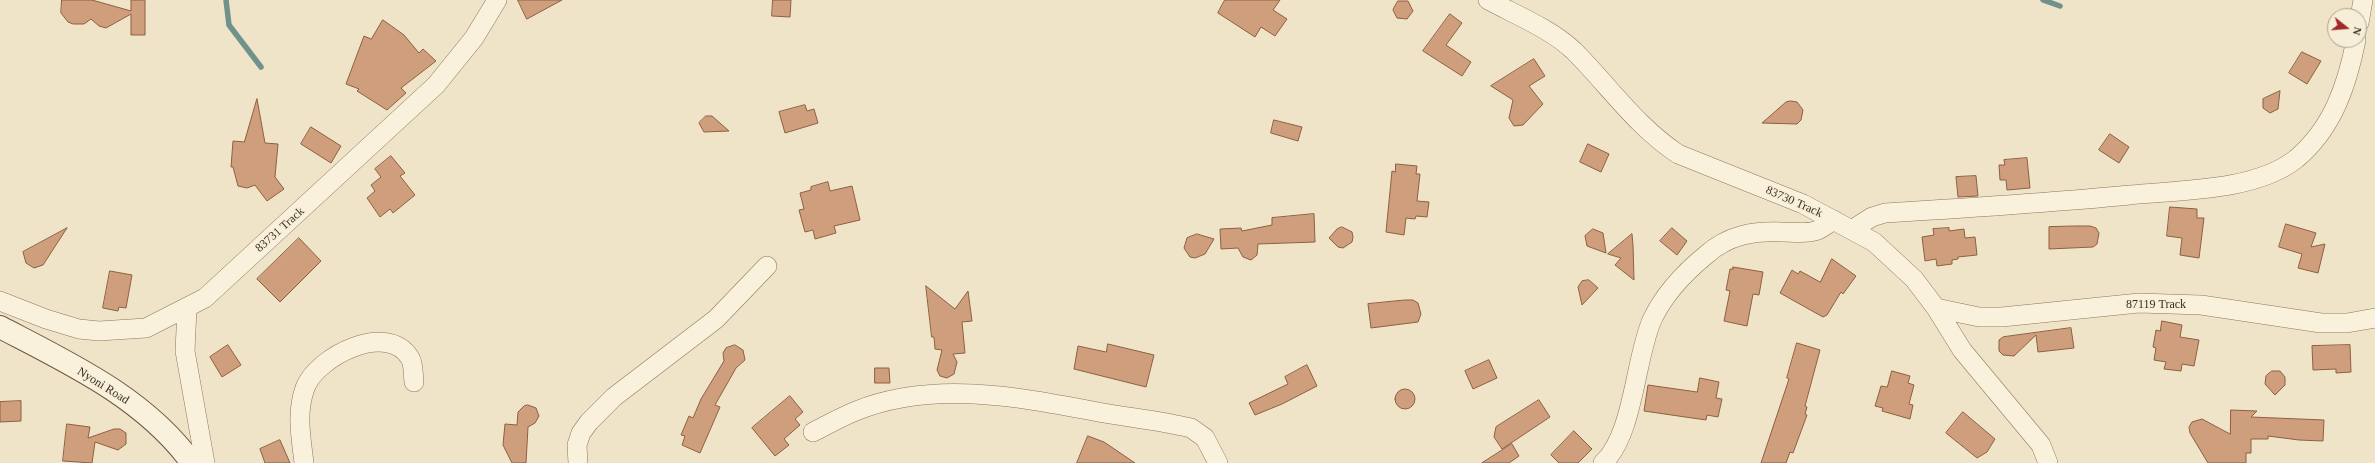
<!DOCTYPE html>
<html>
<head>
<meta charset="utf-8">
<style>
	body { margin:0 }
	#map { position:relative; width:2375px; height:463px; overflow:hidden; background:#f0e4c8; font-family:Georgia,serif }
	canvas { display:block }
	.north { position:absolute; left:2327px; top:8px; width:40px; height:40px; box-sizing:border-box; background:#f7eed8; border:1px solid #ada18e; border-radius:50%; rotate:107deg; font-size:11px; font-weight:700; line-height:16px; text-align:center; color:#3d2e20 }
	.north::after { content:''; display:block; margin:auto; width:14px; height:18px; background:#9e2a2b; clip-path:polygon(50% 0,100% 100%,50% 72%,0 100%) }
</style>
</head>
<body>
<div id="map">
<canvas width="2375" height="463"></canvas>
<div class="north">N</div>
</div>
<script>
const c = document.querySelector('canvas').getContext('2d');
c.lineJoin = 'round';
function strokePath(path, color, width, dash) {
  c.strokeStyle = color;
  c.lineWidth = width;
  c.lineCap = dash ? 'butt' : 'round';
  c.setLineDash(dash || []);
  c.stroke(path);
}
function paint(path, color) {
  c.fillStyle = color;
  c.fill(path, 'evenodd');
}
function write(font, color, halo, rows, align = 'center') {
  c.font = font + ' Georgia,serif';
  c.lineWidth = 3;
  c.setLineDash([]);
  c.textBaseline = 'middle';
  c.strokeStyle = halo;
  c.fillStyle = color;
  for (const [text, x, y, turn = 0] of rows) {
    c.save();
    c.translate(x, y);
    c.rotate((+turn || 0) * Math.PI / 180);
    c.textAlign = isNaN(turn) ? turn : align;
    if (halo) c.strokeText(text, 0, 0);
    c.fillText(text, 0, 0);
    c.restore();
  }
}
strokePath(new Path2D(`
	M226,0L229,25L261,67
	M2043,0L2060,6`), '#6f938a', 5.5);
const building = new Path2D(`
	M62,0H92L131,11V0H145V35H131V14L106,28L99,26L91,19L84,24H73L68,22L61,13Z
	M518,0H562L527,19Z
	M773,0H791L790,17L772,16Z
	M1225,0H1280L1273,10L1287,19L1275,36L1261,27L1255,37L1218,13Z
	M1398,1H1408L1413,11L1407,19L1397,18L1393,10Z
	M1450,14L1462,23L1446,45L1471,62L1462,76L1423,51Z
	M383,20L404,35L419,53L423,49L436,61L401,88L406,93L387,110L357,91L359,89L346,84L364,36L371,39Z
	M2302,52L2321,61L2307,84L2289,73Z
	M1534,59L1545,76L1529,86L1543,104L1523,125L1514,126L1509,118L1513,100L1491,86Z
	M2280,91L2278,109L2270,113L2263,108V99Z
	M257,99L265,143L278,144L275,177L284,189L267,201L255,185L247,188L238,186L233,167H231L233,141L244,142Z
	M1791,101L1797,102L1803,110L1801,120L1797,124L1762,123L1786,102Z
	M805,105L807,111L814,109L818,123L785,133L779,112Z
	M706,116H712L729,131L704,132L699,123Z
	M1274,120L1302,127L1298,141L1271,133Z
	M311,127L341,146L331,163L301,144Z
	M2110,134L2129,147L2119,163L2099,150Z
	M1588,144L1609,154L1601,172L1580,162Z
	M391,156L405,173L400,176L415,195L393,213L390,209L380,217L367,198L375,191L371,185L381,177L375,169Z
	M2027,158L2030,188L2007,190L2006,180H2000L1999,165H2005L2004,160Z
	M1396,164L1417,166L1416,174H1420L1417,201L1429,202L1427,217L1416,216L1415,219L1406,218L1404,235L1386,232L1392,171L1395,172Z
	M1976,176L1978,196L1958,197L1956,177Z
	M828,182L830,191L852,186L860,220L834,226L836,233L815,239L813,230L805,232L799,210L804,209L800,193L811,190V187Z
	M2170,207L2197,209V218H2204L2199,258L2180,255L2182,238L2167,236Z
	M1314,214L1315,242L1258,244L1257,255L1251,260L1243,257L1238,248L1221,249L1220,229L1241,228L1242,231L1272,225V218Z
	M2286,224L2316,233L2311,247L2325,244L2318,273L2298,268L2302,254L2279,247Z
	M2075,226H2090L2096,228L2099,233L2097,244L2093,247L2049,249V227Z
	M1342,227L1352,232L1353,237L1352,242L1343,248L1338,247L1329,238L1337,229Z
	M67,228L43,265L34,268L26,263L23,252Z
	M1672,228L1687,241L1677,255L1660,241Z
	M1949,228V231L1964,229L1965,238L1975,237L1977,255L1958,257V259L1952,260V264L1937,266L1936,259L1925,261L1922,237L1934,235L1933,229Z
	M1593,229L1603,233L1606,253L1587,246L1585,236Z
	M1197,234L1214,239L1205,254L1195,258L1190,257L1184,248L1187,238Z
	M1632,234L1633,245L1634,280L1615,265L1621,258L1608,254Z
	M299,238L321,261L280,302L257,279Z
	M1832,259L1856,276L1843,294L1841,292L1827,315L1823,317L1780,293L1792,270L1798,274L1800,271L1820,282Z
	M1733,267L1763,272L1759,295L1753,294L1747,326L1724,321L1730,291L1726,290L1730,269H1733Z
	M110,271L132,275L126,308L119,307L118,311L103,308Z
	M1589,280L1598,288L1582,305L1578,287L1582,281Z
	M926,286L955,309L968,291L972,321L962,322L965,353L953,354L957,362L954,374L947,378L940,376L937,370L942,350L935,349L934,337H932Z
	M1405,300H1413L1418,303L1421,314L1418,322L1371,328L1368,304Z
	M2162,321L2182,325L2180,337L2199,340L2194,366L2182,364L2181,371L2164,369L2166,362L2154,360L2156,348L2153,347L2156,330L2160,331Z
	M2071,328L2074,348L2038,352L2036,335L2014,356L2003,355L1999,351V340L2003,337Z
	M1797,343L1820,350L1805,406L1807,407L1805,414L1807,415L1793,453L1790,452L1786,463H1761L1789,379L1787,378Z
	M1108,344L1154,355L1146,387L1074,369L1078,346L1106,352Z
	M228,345L241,365L222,377L210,357Z
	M735,345L743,350L745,360L736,368L715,405L720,407L700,453L682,445L685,436L681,435L689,416L693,418L701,399L724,361L723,353L726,348Z
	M2350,345L2351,372L2336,373V369L2313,370L2312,346Z
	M1489,360L1497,378L1473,389L1465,371Z
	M1307,365L1317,386L1282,404L1255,415L1249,403L1288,384L1285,377Z
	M875,368H889L890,383H875Z
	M1892,371L1910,376L1908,383L1914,385L1909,404L1913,405L1910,419L1882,411L1883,408L1875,406L1881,386L1887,387Z
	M2272,371H2280L2285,377V385L2275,395L2265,384L2266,376Z
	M1700,378L1719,382L1716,398L1722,399L1718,417L1707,415L1706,420L1644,411L1648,385L1697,392Z
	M1395 399a10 10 0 1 1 20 0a10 10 0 1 1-20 0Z
	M790,396L803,412L795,419L800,425L784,439L789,445L775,456L752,428Z
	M1539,400L1550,417L1502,449L1494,437L1496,427Z
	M21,401V421L0,422V402Z
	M528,405L536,408L539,416L535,423L528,427L526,463H512L503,445L505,424L517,425L518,412L524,406Z
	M2231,410L2257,411L2251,417L2324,420L2323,441L2299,440L2268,436V439H2251V453H2246V463H2208L2190,433L2189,427L2192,422L2202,419L2230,434Z
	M1963,412L1995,439L1987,452L1977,458L1946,433Z
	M67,424L90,427L88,438L114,429H120L126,433V444L118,450L95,442L92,463L63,461Z
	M1574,431L1592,449L1578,463H1559L1551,455Z
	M1088,436L1104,442L1135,463H1077Z
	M280,440L290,463H265L260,449Z
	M1512,444L1519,456L1509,463H1482Z`);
paint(building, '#cf9f7d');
strokePath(building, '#8d5f41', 1);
const street = new Path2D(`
	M1488,0C1516,15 1551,29 1574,51C1609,86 1637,127 1678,154L1803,204L1874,242L1914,279L1936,308L1962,350L2041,445L2048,463
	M2359,23L2363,0
	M1853,229L1872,217L1885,213C1967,208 2048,203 2130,195C2180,190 2256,191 2296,159C2333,128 2347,85 2356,40
	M0,301L46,319L79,329L99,331L146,328L205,298L436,85L474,38L497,0
	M1936,308L1979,317H2002L2139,303L2201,305L2321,323H2347L2375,318
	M187,309L185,351L205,463
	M813,432C827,425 841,417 856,411C935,379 1024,398 1104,413C1133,418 1163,421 1191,428L1205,438L1218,463
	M304,463C301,437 296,413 305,388C317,356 388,321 410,358C414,364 413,375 414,382
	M578,463L577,445L581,433L589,422L614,397L716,319L767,266
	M1603,463C1634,434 1635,358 1652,320C1664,294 1684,273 1706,255C1728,235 1753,231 1782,232C1792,232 1805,234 1815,231C1822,229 1828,223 1834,220`);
const secondary = new Path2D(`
	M0,327C69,363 145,398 192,463`);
strokePath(street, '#8d765c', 20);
strokePath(secondary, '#6f573f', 24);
strokePath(street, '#faf1dc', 19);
strokePath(secondary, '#faf1dc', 22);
write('12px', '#3d2e20', '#f7eed8', [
	["83730 Track",1794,202,24],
	["83731 Track",280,230,-42],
	["87119 Track",2156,305],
	["Nyoni Road",103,386,32]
]);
</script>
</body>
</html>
